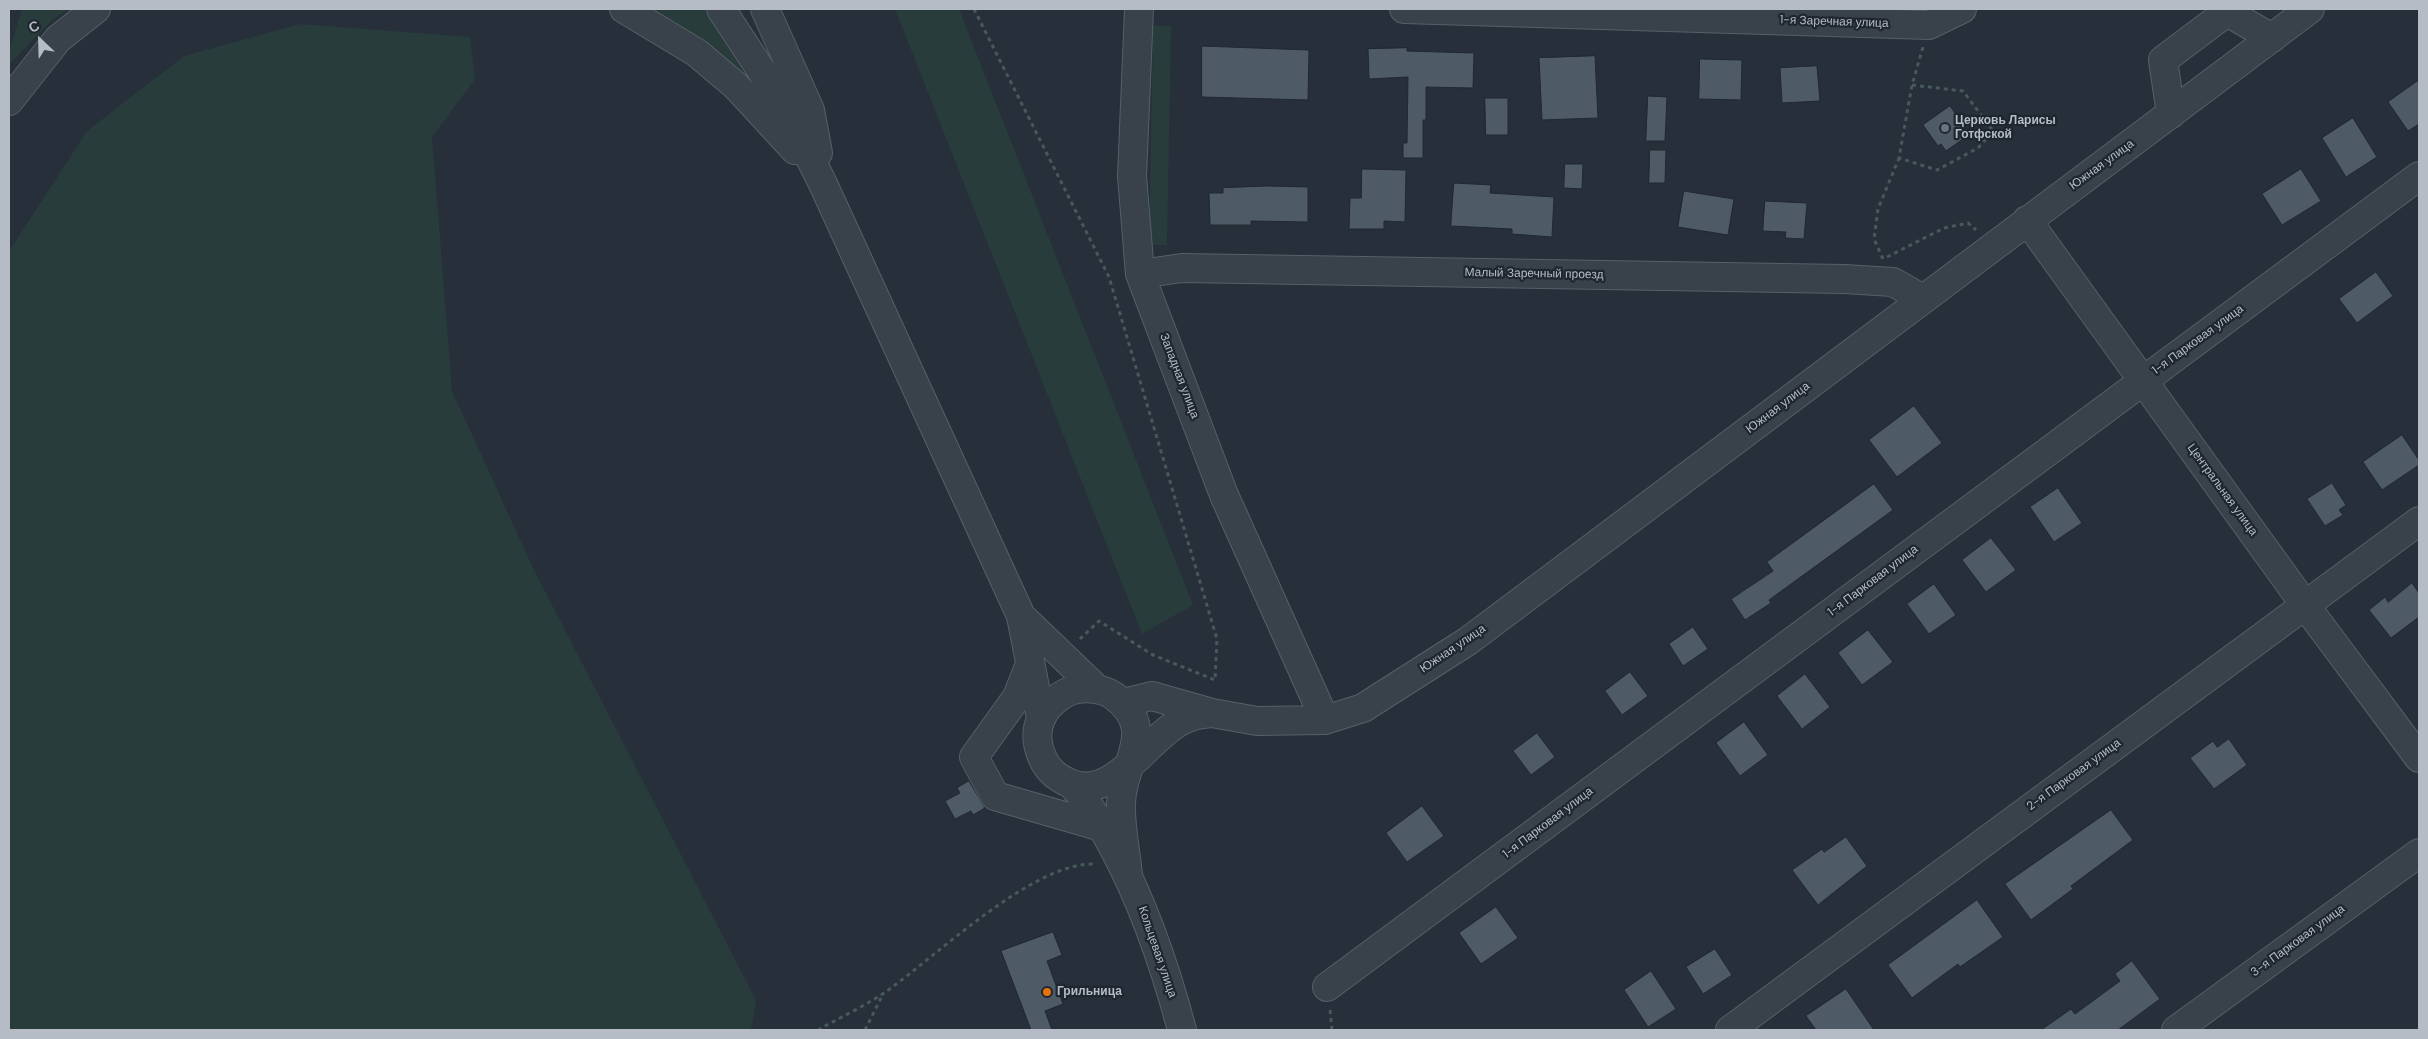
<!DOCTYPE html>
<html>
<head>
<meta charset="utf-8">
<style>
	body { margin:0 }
	#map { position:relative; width:2428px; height:1039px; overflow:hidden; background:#262f3a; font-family:"DM Sans",sans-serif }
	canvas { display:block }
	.frame { position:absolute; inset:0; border:10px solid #b5bcc6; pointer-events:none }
	.north { position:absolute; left:15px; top:15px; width:50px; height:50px; -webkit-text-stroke:4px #1f262f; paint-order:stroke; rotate:336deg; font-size:14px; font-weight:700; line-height:20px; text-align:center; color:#b5bcc6 }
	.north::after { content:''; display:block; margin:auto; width:18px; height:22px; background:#b5bcc6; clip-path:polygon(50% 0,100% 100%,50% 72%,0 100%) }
</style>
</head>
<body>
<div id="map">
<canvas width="2428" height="1039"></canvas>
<div class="frame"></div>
<div class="north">С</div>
</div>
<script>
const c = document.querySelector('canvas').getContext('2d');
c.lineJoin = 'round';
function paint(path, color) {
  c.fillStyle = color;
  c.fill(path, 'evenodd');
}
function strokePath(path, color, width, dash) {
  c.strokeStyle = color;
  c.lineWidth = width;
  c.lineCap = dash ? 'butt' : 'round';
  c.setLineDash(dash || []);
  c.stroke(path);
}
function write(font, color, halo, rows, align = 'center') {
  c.font = font + ' "DM Sans",sans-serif';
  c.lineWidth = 4.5;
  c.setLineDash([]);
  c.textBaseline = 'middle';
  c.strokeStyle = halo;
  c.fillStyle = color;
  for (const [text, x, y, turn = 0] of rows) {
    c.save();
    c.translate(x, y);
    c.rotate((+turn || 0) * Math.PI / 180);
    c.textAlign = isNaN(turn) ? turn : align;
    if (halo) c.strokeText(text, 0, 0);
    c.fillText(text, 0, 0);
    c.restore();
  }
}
paint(new Path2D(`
	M22,9H68L52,20L9,65V51Z
	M648,9H704L752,85Z
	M895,9H959L1193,605L1142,634Z
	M300,24L470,37L475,79L432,137L452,391L534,570L756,1000L751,1030H9V251L87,131L184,56Z
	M1153,26H1171L1167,245H1149Z`), '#293c3c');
const building = new Path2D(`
	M1202,46L1309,50L1308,100L1202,97Z
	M1407,48V51L1474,53L1473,88L1426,87V120H1423V158H1403V143H1407L1408,77L1369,79L1368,49Z
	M1595,56L1598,118L1542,120L1539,58Z
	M1700,59L1742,60L1741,100L1699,99Z
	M1817,66L1820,101L1782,103L1780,68Z
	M2419,80V124L2408,131L2388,102Z
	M1648,96L1667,97L1665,141H1646Z
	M1485,98H1508V135H1486Z
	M1950,106L1970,134L1946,151L1941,144L1938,146L1923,125Z
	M2353,118L2377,157L2346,177L2322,138Z
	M1650,150H1666L1665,183H1649Z
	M1565,164H1583L1582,189L1564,188Z
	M1362,169L1406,170L1405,222L1384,221V229H1349L1350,198H1361Z
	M2301,169L2321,201L2282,225L2262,194Z
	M1454,183L1491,185L1490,193L1554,197L1552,237L1512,234V229L1451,226Z
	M1267,186L1308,187V222L1251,221V225H1210L1209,193H1223V188Z
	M1684,191L1734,199L1728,235L1678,227Z
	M1765,201L1807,203L1804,239L1785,238L1786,232L1763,231Z
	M2376,272L2393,296L2357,323L2339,299Z
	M1914,406L1942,443L1897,477L1869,440Z
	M2402,435L2419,460V465L2382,490L2363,462Z
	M2332,483L2346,505L2339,510L2343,515L2325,526L2307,499Z
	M1874,484L1893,510L1769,600L1771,603L1745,620L1731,599L1773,571L1767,562Z
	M2058,488L2082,523L2054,542L2030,507Z
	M1991,538L2016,570L1986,592L1962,560Z
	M2412,583L2419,593V617L2391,638L2369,610L2385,597L2388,602Z
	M1934,584L1956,615L1929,634L1907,604Z
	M1693,627L1708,649L1683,666L1669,644Z
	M1868,630L1893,662L1862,685L1838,653Z
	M1630,672L1648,696L1622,715L1605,691Z
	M1805,674L1830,707L1802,729L1777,696Z
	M1744,722L1768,755L1740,776L1716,743Z
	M1537,733L1555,757L1531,775L1513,751Z
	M2229,739L2247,765L2214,789L2190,758L2213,741L2217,747Z
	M969,781L985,808L973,815L971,811L955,819L945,801L960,793L957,788Z
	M1422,806L1444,836L1407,862L1386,833Z
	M2111,810L2133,840L2071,886L2073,889L2031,920L2005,884Z
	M1846,837L1867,866L1818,905L1792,870L1822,849L1824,852Z
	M1977,900L2003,937L1960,967L1958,964L1912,998L1888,965Z
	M1496,907L1518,938L1481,964L1459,933Z
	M1053,932L1062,955L1047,961L1063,1004L1045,1011L1052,1030H1031L1001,951Z
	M1715,949L1732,975L1703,994L1686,967Z
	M2132,961L2160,999L2118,1030H2041L2071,1009L2075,1014L2120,981L2115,974Z
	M1651,971L1676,1009L1648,1027L1624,990Z
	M1846,989L1874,1030H1816L1806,1016Z`);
paint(building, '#4e5a65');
strokePath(building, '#212831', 1);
const minor = new Path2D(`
	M624,9L697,53L736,86L795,150
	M721,9L782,102L823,184L1021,616L1041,718
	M765,9L810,110L818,153
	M1139,9L1132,176L1140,274L1224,495L1325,720
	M1404,9L1929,25L1962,9
	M9,101L58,39L96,9
	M2171,114L2163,60L2227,12L2272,38
	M2027,220L2305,605L2419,758
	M1140,274L1182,268L1844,279L1893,282L1923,299
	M1021,616L1097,689
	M1030,664L1017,697L974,757L995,796L1102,827
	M1123,703L1152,696L1212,713L1257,721L1325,720L1363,708L1468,641L2310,9
	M1072,785C1089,803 1100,823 1112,845C1144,904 1165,966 1182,1030
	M1128,875C1126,852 1120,826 1121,803C1122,761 1159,730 1114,696C1103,688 1082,686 1070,691C1058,696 1046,706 1041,719C1035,732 1037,746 1043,759C1048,770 1056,777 1067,782C1109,804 1145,743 1176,724C1189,716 1198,714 1212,713
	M1327,987L2419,176
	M1730,1030L2419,521
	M2176,1030L2419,853`);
strokePath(minor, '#585f68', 30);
strokePath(new Path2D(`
	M974,9L1109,277L1217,639L1215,680L1153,655L1099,621L1080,639
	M1912,85L1963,91L1993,131L1978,148L1937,170L1899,158L1912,85L1923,47
	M1887,257L1944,228L1968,223L1976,230
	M1883,259L1874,239L1878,209L1899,158
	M1330,1010L1332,1030
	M818,1030C839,1018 863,1007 884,993C936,957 1031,863 1094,864
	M865,1030L883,994`), '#48595a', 3, [4, 4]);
strokePath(minor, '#39414b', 28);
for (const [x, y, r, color] of [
	[1945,128,5,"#6b7280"],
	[1047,992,5,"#e8710a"]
]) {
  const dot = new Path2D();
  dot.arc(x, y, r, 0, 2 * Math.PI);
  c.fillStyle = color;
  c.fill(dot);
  strokePath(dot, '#1f262f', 2);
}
write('12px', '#b5bcc6', '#1f262f', [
	["1-я Заречная улица",1834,22,2],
	["Южная улица",2102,165,-36],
	["Малый Заречный проезд",1534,274,1],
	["1-я Парковая улица",2198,340,-36],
	["Западная улица",1179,376,69],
	["Южная улица",1778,408,-37],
	["Центральная улица",2222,490,54],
	["1-я Парковая улица",1873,581,-37],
	["Южная улица",1453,649,-34],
	["2-я Парковая улица",2074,775,-36],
	["1-я Парковая улица",1548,823,-37],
	["3-я Парковая улица",2298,941,-36],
	["Кольцевая улица",1157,952,71]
]);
write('bold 12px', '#b5bcc6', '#1f262f', [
	["Церковь Ларисы",1955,121],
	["Готфской",1955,135],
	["Грильница",1057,992]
], 'left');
</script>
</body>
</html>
